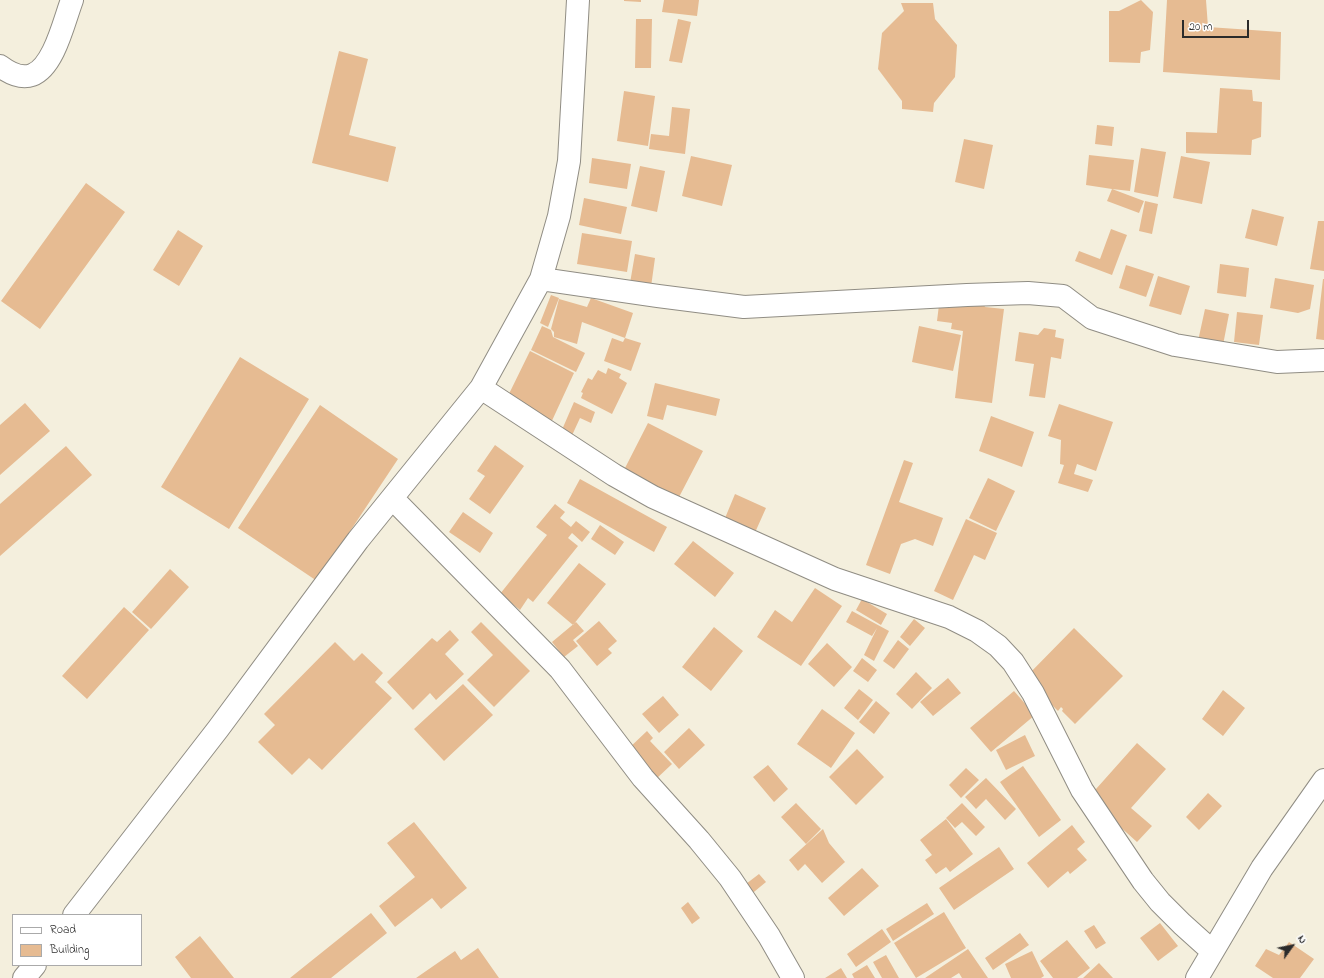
<!DOCTYPE html>
<html>
<head>
<meta charset="utf-8">
<style>
	body { margin:0 }
	#map { position:relative; width:1324px; height:978px; overflow:hidden; background:#f4efdd; font-family:"Indie Flower",sans-serif }
	canvas { display:block }
	.legend { position:absolute; left:12px; top:914px; width:130px; height:52px; box-sizing:border-box; background:#fff; border:1px solid #aaa; margin:0; padding:5px 7px; list-style:none; font-size:12px; color:#2b2b2b }
	.legend li { display:flex; align-items:center; gap:8px; height:20px }
	.legend b { width:20px; border:1px solid #aaa }
	.north { position:absolute; left:1272px; top:926px; width:40px; height:40px; -webkit-text-stroke:3px #fff; paint-order:stroke; rotate:57deg; font-size:11px; font-weight:700; line-height:16px; text-align:center; color:#2b2b2b }
	.north::after { content:''; display:block; margin:auto; width:14px; height:18px; background:#2b2b2b; clip-path:polygon(50% 0,100% 100%,50% 72%,0 100%) }
	.scale { position:absolute; left:1182px; top:20px; width:67px; height:18px; box-sizing:border-box; border:2px solid #2b2b2b; border-top:0; padding-left:5px; font-size:12px; line-height:14px; white-space:nowrap; color:#2b2b2b; -webkit-text-stroke:3px #fff; paint-order:stroke }
</style>
</head>
<body>
<div id="map">
<canvas width="1324" height="978"></canvas>
<ul class="legend">
<li><b style="height:5px;background:#fff"></b>Road</li>
<li><b style="height:11px;background:#e6bb92"></b>Building</li>
</ul>
<div class="north">N</div>
<div class="scale">20 m</div>
</div>
<script>
const c = document.querySelector('canvas').getContext('2d');
c.lineJoin = 'round';
function paint(path, color) {
  c.fillStyle = color;
  c.fill(path, 'evenodd');
}
function strokePath(path, color, width, dash) {
  c.strokeStyle = color;
  c.lineWidth = width;
  c.lineCap = dash ? 'butt' : 'round';
  c.setLineDash(dash || []);
  c.stroke(path);
}
paint(new Path2D(`
	M624,0H641V2L624,1Z
	M664,0H699L697,16L662,12Z
	M1141,0L1153,12L1150,50L1141,52L1140,63L1109,62V11H1119Z
	M1167,0H1206L1208,27L1281,32L1280,80L1163,72Z
	M901,3H933L935,19L957,45L955,77L934,103L933,112L902,109V101L878,69L882,33L904,11Z
	M636,19H652L651,68H635Z
	M678,19L691,22L682,63L669,61Z
	M339,51L368,59L349,135L396,147L388,182L312,163Z
	M1220,88L1252,90L1253,101L1262,102L1261,137L1252,140L1251,155L1186,153V132L1217,133Z
	M624,91L655,96L648,146L617,141Z
	M672,107L690,109L685,154L649,149L651,134L669,136Z
	M1097,125L1114,127L1112,146L1095,144Z
	M964,139L993,145L984,189L955,182Z
	M1141,148L1166,152L1158,197L1134,192Z
	M1089,155L1134,160L1130,191L1112,189L1144,201L1139,213L1107,201L1112,189L1086,185Z
	M691,156L732,165L722,206L682,196Z
	M1181,156L1210,162L1202,204L1173,198Z
	M592,158L631,164L627,189L589,183Z
	M640,166L665,171L657,212L631,206Z
	M86,183L125,212L40,329L1,301Z
	M584,198L627,207L621,234L579,225Z
	M1145,201L1158,204L1152,234L1139,231Z
	M1252,209L1284,217L1277,246L1245,238Z
	M1318,221H1324V271L1310,269Z
	M1111,229L1127,235L1112,275L1075,261L1079,251L1100,259Z
	M178,230L203,246L179,286L153,270Z
	M582,233L632,241L627,272L577,264Z
	M635,254L655,258L651,287L630,283Z
	M1220,264L1249,268L1246,297L1217,293Z
	M1126,265L1154,274L1146,297L1119,288Z
	M1158,276L1190,286L1181,315L1149,306Z
	M1275,278L1314,285L1310,309L1298,313L1270,308Z
	M1323,279H1324V340L1316,339Z
	M551,295L559,298L548,327L540,323Z
	M940,297L961,305L975,306V301L983,302L985,307L1004,309L992,403L955,398L963,331L951,329L952,323L937,321Z
	M591,298L633,313L625,338L582,322L577,344L554,337V332L551,329L559,299L587,307Z
	M1205,309L1229,314L1223,345L1198,341Z
	M1237,312L1263,315L1259,345L1234,342Z
	M542,326L551,330L553,337L585,353L576,372L531,350Z
	M919,326L961,335L953,371L912,362Z
	M1044,328L1056,330L1055,337L1064,339L1061,359L1051,357L1045,398L1029,396L1034,364L1015,361L1019,332L1038,335Z
	M612,338L623,342L625,338L641,343L631,371L604,361Z
	M530,351L574,373L550,425L505,402Z
	M240,357L309,399L229,529L161,487Z
	M608,368L621,374L619,378L627,383L612,414L581,398L583,393L581,392L588,378L592,380L598,370L606,374Z
	M655,383L720,399L716,416L667,405L663,420L647,416Z
	M574,402L595,412L591,423L580,418L568,444L558,439Z
	M25,403L50,431L0,475V425Z
	M1059,404L1113,422L1096,471L1077,464L1074,474L1093,480L1088,492L1058,483L1064,465L1060,464L1061,440L1048,436Z
	M320,405L398,459L317,581L238,528Z
	M991,416L1034,432L1022,467L979,451Z
	M648,423L703,451L678,499L624,470Z
	M495,445L524,466L490,514L469,499L485,476L477,471Z
	M66,446L92,475L0,556V504Z
	M904,460L913,463L899,502L943,518L933,546L915,539L901,544L890,574L866,565Z
	M988,478L1015,491L996,531L969,518Z
	M580,479L667,527L654,552L567,503Z
	M735,494L766,508L753,537L723,523Z
	M555,504L565,512L560,518L571,527L576,521L590,532L582,542L572,533L568,538L578,546L533,602L528,598L520,610L500,594L547,535L536,527Z
	M463,512L493,533L480,553L449,532Z
	M966,519L997,533L985,560L974,555L953,600L934,591Z
	M600,525L624,542L615,555L591,539Z
	M693,541L734,573L715,597L674,564Z
	M579,563L606,584L573,625L547,603Z
	M170,569L189,587L151,629L132,612Z
	M815,588L842,606L801,666L757,637L775,610L792,622Z
	M862,599L887,614L881,625L856,610Z
	M124,607L149,630L87,699L62,676Z
	M852,611L889,631L874,661L864,655L877,628L872,636L846,622Z
	M914,619L925,628L910,646L900,637Z
	M599,621L617,641L608,649L612,653L597,666L576,641Z
	M481,622L530,671L494,707L467,680L493,655L471,632Z
	M576,622L584,631L573,640L578,646L564,657L552,642Z
	M714,627L743,651L711,691L682,667Z
	M1074,628L1123,676L1075,724L1062,711L1063,709L1061,707L1058,711L1025,678Z
	M450,630L459,640L445,654L464,674L436,700L430,693L413,710L387,682L432,638L437,642Z
	M898,640L909,649L894,669L883,661Z
	M335,642L354,661L362,653L383,673L375,682L392,698L322,770L309,758L292,775L258,742L275,725L264,714Z
	M827,643L852,667L834,687L808,664Z
	M862,658L877,670L868,682L853,671Z
	M916,672L932,688L912,709L896,694Z
	M948,678L961,693L933,716L920,702Z
	M463,684L493,715L444,761L414,729Z
	M859,689L873,700L858,720L844,708Z
	M1223,690L1245,708L1223,736L1202,719Z
	M1014,691L1035,715L991,752L970,728Z
	M663,696L679,715L659,733L642,714Z
	M876,701L890,713L874,734L859,722Z
	M822,709L855,733L831,768L797,744Z
	M689,728L705,745L679,769L664,752Z
	M647,731L653,738L650,741L672,764L655,780L627,750Z
	M1025,735L1035,756L1006,770L996,750Z
	M1137,743L1166,769L1131,808L1152,826L1137,842L1088,798Z
	M857,749L884,777L856,805L829,777Z
	M768,765L788,789L774,802L753,777Z
	M1023,766L1061,820L1039,837L1000,782Z
	M966,768L979,780L961,798L949,785Z
	M986,778L1016,809L1005,820L986,799L976,809L965,797Z
	M1208,793L1222,806L1199,830L1186,817Z
	M796,803L821,829L806,844L781,817Z
	M962,803L985,827L976,836L962,822L955,828L946,818Z
	M946,819L973,854L950,872L946,867L936,874L925,860L932,855L920,840Z
	M414,822L467,888L441,909L432,898L395,927L379,906L415,877L387,843Z
	M1072,825L1085,842L1077,849L1087,860L1070,874L1068,871L1048,888L1027,863Z
	M823,829L829,843L845,862L822,883L805,864L798,871L789,860Z
	M999,847L1014,869L954,910L939,888Z
	M862,868L879,886L844,916L828,898Z
	M759,874L766,882L749,896L742,887Z
	M688,902L700,918L692,924L681,908Z
	M927,903L934,914L893,941L886,929Z
	M944,912L966,948L916,978L894,943Z
	M371,913L387,933L331,978H290Z
	M1160,923L1178,946L1158,961L1140,938Z
	M1094,925L1106,943L1096,949L1084,931Z
	M882,929L891,942L856,967L847,954Z
	M1020,933L1029,945L993,970L985,958Z
	M200,936L234,978H191L175,957Z
	M1067,940L1090,968L1077,978H1053L1040,961Z
	M1289,942L1314,959L1300,978H1273L1255,966L1266,949L1279,955Z
	M478,948L499,978H416L455,951L461,960Z
	M968,949L988,978H962L959,973L951,978H925Z
	M1032,951L1044,976L1041,978H1011L1005,964Z
	M886,955L899,978H882L873,962Z
	M1099,963L1113,978H1083Z
	M867,965L875,978H854L852,974Z
	M841,968L847,978H825Z`), '#e6bb92');
const minor = new Path2D(`
	M0,66C8,72 21,79 32,75C54,67 64,21 72,0
	M541,279L658,296L744,307L967,295L1028,293L1063,296L1092,318L1175,345L1277,362L1324,360
	M481,388L614,475L653,497L835,579L949,617L977,631L998,646L1013,662L1033,693L1082,790L1143,881L1160,902L1182,924L1212,951
	M393,499L560,669L643,778L699,840L730,878L769,936L793,978
	M74,915L218,729L358,540L481,388L541,279L559,216L569,161L578,0
	M24,978L35,965
	M1197,978L1262,868L1324,780`);
strokePath(minor, '#908d84', 24);
strokePath(minor, '#fff', 22);
</script>
</body>
</html>
